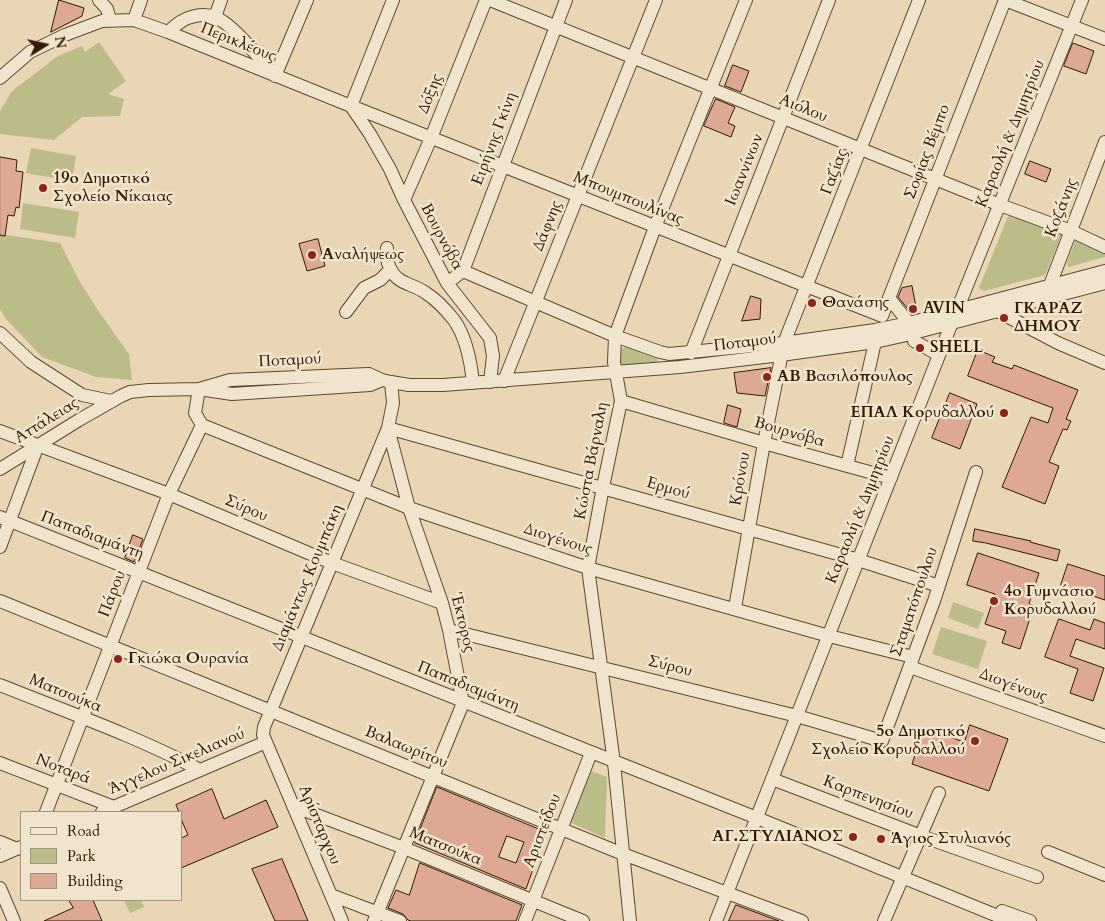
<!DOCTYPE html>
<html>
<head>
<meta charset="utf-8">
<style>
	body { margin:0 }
	#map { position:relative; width:1105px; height:921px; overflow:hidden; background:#e8d6b5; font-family:Cardo,serif }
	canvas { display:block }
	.legend { position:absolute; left:20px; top:811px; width:162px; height:90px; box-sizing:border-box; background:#f0e4cf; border:1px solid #a4947d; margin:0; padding:6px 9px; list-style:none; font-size:15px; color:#311b01 }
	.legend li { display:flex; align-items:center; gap:10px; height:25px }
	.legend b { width:25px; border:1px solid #a4947d }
	.north { position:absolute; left:20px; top:20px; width:50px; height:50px; -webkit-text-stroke:4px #f0e4cf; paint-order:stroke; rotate:80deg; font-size:14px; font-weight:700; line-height:20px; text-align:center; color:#311b01 }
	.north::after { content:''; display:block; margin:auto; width:18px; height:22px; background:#311b01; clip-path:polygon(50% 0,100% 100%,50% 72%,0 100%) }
</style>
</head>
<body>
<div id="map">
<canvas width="1105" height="921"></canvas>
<ul class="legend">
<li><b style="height:6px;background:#f0e4cf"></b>Road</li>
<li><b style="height:14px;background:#bcbc89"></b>Park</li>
<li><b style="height:14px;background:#dea994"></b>Building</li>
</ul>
<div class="north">N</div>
</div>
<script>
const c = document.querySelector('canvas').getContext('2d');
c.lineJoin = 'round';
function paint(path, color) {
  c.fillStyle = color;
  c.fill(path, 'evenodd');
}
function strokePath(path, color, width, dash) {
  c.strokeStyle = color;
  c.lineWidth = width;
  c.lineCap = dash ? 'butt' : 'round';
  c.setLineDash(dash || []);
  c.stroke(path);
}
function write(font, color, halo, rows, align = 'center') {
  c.font = font + ' Cardo,serif';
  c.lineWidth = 5;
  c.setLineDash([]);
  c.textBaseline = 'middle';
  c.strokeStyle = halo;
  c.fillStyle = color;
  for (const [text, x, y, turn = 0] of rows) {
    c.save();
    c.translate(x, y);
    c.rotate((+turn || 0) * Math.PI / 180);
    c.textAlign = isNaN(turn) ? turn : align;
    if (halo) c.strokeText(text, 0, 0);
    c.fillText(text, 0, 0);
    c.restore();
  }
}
paint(new Path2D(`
	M99,42L126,81L108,94L124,99L120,116L82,117L54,140L0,134V111L12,91L58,56L82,46L85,52Z
	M31,148L76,156L72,181L26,173Z
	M23,203L79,212L75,238L20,229Z
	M1009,214L1062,234L1045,275L984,291L979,288Z
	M0,234L60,243L79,280L97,309L129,354L132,380L96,377L42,357L6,319L0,309Z
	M1076,239L1105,251V257L1068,267L1067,263Z
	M626,347L657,358L658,363L624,366L619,363L620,350Z
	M953,602L984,613L978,629L948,618Z
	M941,627L987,641L978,669L932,654Z
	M586,769L607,777L605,838L565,820Z
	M124,900H141L144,907L130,913Z`), '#bcbc89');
const building = new Path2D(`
	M59,0L84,8L82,16L51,32Z
	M1073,43L1094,51L1086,74L1064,66Z
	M733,65L749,71L741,92L725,86Z
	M716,99L735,107L728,123L735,126L731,137L704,126Z
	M0,157L17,160L16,171L23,172L19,208L16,207L14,216L8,215L5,236L0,235Z
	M1030,161L1051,169L1046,182L1025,174Z
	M318,239L325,266L307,271L299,244Z
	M912,286L916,307L908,309L898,297L902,288Z
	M751,296L761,299L760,319L742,321Z
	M978,350L995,357L992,362L1012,369L1014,365L1078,390L1066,419L1071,421L1067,430L1063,429L1049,462L1059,466L1045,504L1002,487L1031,417L1048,423L1053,408L968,376Z
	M771,368L765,396L737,393L734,373Z
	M950,393L977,404L960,449L932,438Z
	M728,405L741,409L737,427L724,423Z
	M975,529L1031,541L1030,542L1060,550L1057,561L986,543L973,541Z
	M133,535L143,539L134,562L125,558Z
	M978,553L1039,573L1029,604L1034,606L1020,649L1002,643L1006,631L985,624L995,594L967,585Z
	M1068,564L1105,576V600L1061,585Z
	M1059,619L1090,630L1094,619L1105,623V649L1076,639L1070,656L1104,668L1093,701L1070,693L1078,669L1045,657Z
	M970,725L1008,739L989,791L912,764L924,728L964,742Z
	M437,787L546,832L526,889L415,843ZM507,836L524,842L516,863L499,857Z
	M212,789L224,819L266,800L278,827L181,868V838L188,835L181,819V812H179L176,805Z
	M282,859L308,921H275L252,869Z
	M420,863L522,905L516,921H411L408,920L403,914L388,908L396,890L409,895Z
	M69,900H93L102,921H44L73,908Z
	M736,905L779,921H729Z`);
paint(building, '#dea994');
strokePath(building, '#311b01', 1);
const minor = new Path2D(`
	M99,0L107,9L110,20
	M490,0L1000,205L1071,231L1105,247
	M1005,0L1105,39
	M215,17L221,0
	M134,20L141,0
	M168,32C175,26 182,19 191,17C198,15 207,14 214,17C232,22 261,61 275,76L307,0
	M0,78L30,52L65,35L102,21L134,20L168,32L351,106L882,316
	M351,106L370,134L390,169L404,200L447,283L490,338L493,356L490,382
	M351,106L393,0
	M404,200L431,138L486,0
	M387,248C386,254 386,257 388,263C395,285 410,282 426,293C437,300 446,310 454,320C466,337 471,363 473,383
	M463,271L615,336L660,352L669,354L784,343L875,330L909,323L1105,271
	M447,283L463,271L566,0
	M1050,285L1105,142
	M889,298L909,323
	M997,311L1058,343L1105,363
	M346,312L364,288L380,280L390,270
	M882,316L1005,0
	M0,333L31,362L82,395L111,401
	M914,341L939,355
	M691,353L829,0
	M504,381L656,0
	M199,389L230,380L369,374L382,380L391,382L409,385H443L680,367L781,355L875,342L902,336L1105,283
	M199,389L195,413L202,425
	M621,401L764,443L891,478
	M202,425L409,508L588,568L829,636L913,657
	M388,428L852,558L939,586
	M0,431L169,494L332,563L442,603
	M847,466L875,342
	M0,469L79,420L121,396L130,392L149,390L199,389L232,394L370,385L382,380
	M0,517L757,818L1010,921
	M0,547L38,445
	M0,601L623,854L802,921
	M735,608L764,443L784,343L919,0
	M449,630L797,716L882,741L934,601L976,472
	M910,667L1105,736
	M0,685C67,712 136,736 200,770
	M0,763L114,807
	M772,779L924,837L1037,877
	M293,806L404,848L583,921
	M46,812L169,494L202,425
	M102,812L266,742
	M0,842L17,849
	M1048,852L1105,875
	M0,856L21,847
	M0,888L14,921
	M331,895L400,921
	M1002,911L1030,921
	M342,921L266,742L263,735L264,727L388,428
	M374,921L463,703L449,630L442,603L409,508L388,428L393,403L391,382
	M525,921L591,753
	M630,921L614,763L588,568L603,487L621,401L614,362L615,336L655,227L746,0
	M716,921L947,335L1082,0
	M884,921L939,793`);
strokePath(minor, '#5f4a2e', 14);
strokePath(minor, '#f0e4cf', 12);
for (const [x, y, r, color] of [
	[43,188,5,"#8f2418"],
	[312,255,5,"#8f2418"],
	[812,303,5,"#8f2418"],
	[913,309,5,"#8f2418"],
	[1004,318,5,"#8f2418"],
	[920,348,5,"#8f2418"],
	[767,377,5,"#8f2418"],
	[1004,413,5,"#8f2418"],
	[994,601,5,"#8f2418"],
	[118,659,5,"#8f2418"],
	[975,741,5,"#8f2418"],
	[853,837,5,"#8f2418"],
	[881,839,5,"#8f2418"]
]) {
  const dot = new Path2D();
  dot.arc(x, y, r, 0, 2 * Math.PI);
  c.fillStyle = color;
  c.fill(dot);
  strokePath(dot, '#f0e4cf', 2);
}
write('16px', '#311b01', '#f0e4cf', [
	["Περικλέους",238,43,22],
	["Δόξης",431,94,-68],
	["Αιόλου",803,109,22],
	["Καραολή & Δημητρίου",1011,134,-68],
	["Ειρήνης Γκίνη",495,139,-69],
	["Σοφίας Βέμπο",928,152,-69],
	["Ιωαννίνων",745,170,-68],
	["Γαζίας",835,172,-69],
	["Μπουμπουλίνας",628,199,22],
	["Κοζάνης",1062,208,-69],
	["Δάφνης",548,226,-68],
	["Βουρνόβα",441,237,62],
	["Ποταμού",745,343,-7],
	["Ποταμού",290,361,-3],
	["Αττάλειας",47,421,-32],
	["Βουρνόβα",789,433,16],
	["Κώστα Βάρναλη",592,461,-79],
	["Κρόνου",741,479,-80],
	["Ερμού",668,489,16],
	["Σύρου",246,509,23],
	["Καραολή & Δημητρίου",861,510,-68],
	["Παπαδιαμάντη",92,536,21],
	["Διογένους",558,540,18],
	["Διαμάντως Κουμπάκη",308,578,-67],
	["Πάρου",113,594,-69],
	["Σταματόπουλου",915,602,-71],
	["Έκτορος",462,623,76],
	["Σύρου",670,667,14],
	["Διογένους",1013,686,20],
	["Παπαδιαμάντη",468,687,22],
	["Ματσούκα",65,694,22],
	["Βαλαωρίτου",406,748,22],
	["Άγγελου Σικελιανού",177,762,-23],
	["Νοταρά",63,770,21],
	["Καρπενησίου",868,798,21],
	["Αρίσταρχου",319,825,67],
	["Αριστείδου",543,831,-69],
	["Ματσούκα",445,847,22]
]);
write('bold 16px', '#311b01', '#f0e4cf', [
	["19ο Δημοτικό",53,179],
	["Σχολείο Νίκαιας",53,197],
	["Αναλήψεως",322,255],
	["Θανάσης",822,303],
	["AVIN",923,309],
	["ΓΚΑΡΑΖ",1014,309],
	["ΔΗΜΟΥ",1014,327],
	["SHELL",930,348],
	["ΑΒ Βασιλόπουλος",777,377],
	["ΕΠΑΛ Κορυδαλλού",994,413,"right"],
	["4ο Γυμνάσιο",1004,592],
	["Κορυδαλλού",1004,610],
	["Γκιώκα Ουρανία",128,659],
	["5ο Δημοτικό",965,732,"right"],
	["Σχολείο Κορυδαλλού",965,750,"right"],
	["ΑΓ.ΣΤΥΛΙΑΝΟΣ",843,837,"right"],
	["Άγιος Στυλιανός",891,839]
], 'left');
</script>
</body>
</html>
